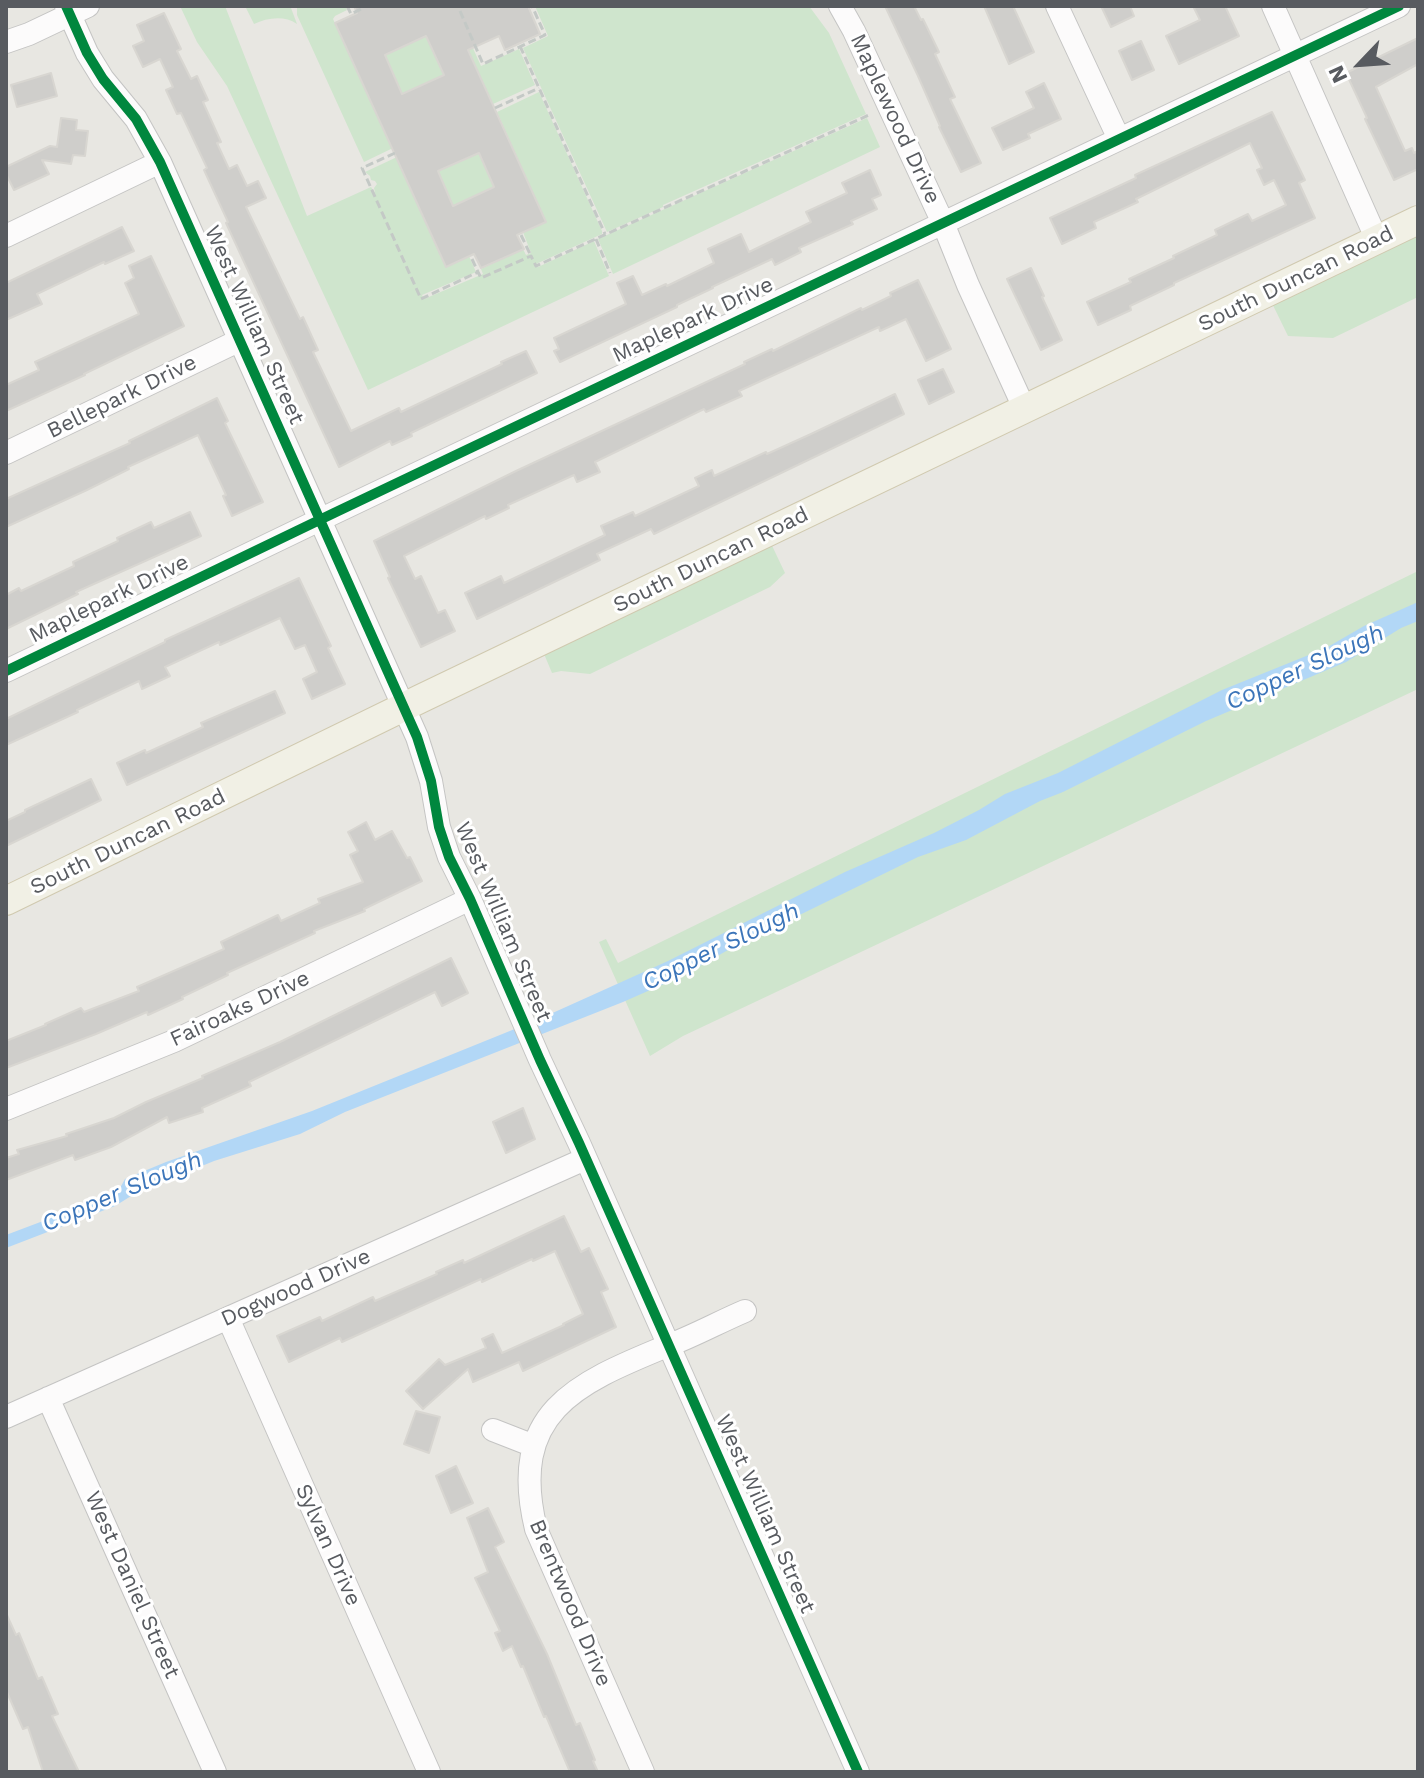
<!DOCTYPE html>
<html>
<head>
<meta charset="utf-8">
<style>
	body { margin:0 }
	#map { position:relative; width:1424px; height:1778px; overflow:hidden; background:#e8e7e2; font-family:"Work Sans",sans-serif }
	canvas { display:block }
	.frame { position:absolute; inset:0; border:8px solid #585b60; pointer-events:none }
	.north { position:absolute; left:1320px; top:24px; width:80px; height:80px; -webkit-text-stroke:6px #fff; paint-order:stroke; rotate:245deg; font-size:22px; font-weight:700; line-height:32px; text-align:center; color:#585b60 }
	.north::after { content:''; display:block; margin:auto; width:28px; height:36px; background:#585b60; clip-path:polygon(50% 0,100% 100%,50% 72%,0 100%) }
</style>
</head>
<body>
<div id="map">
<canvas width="1424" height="1778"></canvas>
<div class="frame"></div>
<div class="north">N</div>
</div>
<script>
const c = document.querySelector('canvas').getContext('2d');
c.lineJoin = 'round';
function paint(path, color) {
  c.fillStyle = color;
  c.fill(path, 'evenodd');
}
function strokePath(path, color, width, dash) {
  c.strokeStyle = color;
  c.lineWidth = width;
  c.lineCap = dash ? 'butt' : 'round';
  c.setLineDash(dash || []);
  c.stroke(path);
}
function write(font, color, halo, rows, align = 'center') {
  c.font = font + ' "Work Sans",sans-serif';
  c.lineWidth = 6;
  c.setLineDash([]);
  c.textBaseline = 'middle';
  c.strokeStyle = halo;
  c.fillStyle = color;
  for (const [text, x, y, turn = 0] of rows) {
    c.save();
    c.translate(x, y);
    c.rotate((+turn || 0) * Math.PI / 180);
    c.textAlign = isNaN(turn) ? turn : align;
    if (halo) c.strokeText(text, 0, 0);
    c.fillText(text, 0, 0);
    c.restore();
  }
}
paint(new Path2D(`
	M180,6H225L307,216L371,187L375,193L374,188L377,184L375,181L371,180L370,176L365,172L397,157L447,266L469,256L476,272L422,295L424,299L483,274L481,269L523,249L526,255L531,253L523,232L546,222L497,112L539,92L602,231V234L536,264L538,267L594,241L609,276L368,390L227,86L197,42Z
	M245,6L291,8L297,24C284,15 267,18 254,24Z
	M297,6H345L347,10L335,16L333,19L393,148L364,162L297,15Z
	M535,6H809L829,33L866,114L663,205V207L607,232L523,48L548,36Z
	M457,13L481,66L519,49L535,85L493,104L452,15Z
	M426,36L444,75L402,94L385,55Z
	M867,118L880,147L613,274L598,239Z
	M479,153L494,187L453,206L438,171Z
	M1418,220V297L1333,338L1288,336L1267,293Z
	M766,533L785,573L770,587L590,674L561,671L552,673L539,642Z
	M1418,571V689L683,1036L650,1056L599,942L606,939L618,963Z`), '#cfe5cd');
paint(new Path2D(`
	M1418,602V621L1401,628L1346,662L1206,721L1063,792L1040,801L966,840L918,857L728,950L682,976L623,1002L345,1112L300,1134L214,1161L136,1193L115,1206L6,1248V1235L51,1218L120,1188L125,1179L166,1162L312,1111L537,1020L668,961L845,872L934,833L979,810L1005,794L1058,773L1222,690L1326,648L1364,626Z`), '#b2d7f6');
const building = new Path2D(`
	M354,6H528L540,34L505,50L499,36L468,50L546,222L517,235L524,249L481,268L474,254L446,267L335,23L357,13ZM426,36L444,75L402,94L385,55ZM479,153L494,187L453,206L438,171Z
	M885,6H914L921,20L923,19L939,52L935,54L955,97L950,99L981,163L961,172L939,127L940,126L918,76Z
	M984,6H1013L1034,52L1009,64Z
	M1101,6H1130L1134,16L1111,27Z
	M1193,6H1225L1239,36L1179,64L1166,36L1200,20Z
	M164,13L181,49L177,51L191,79L197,76L208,100L203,102L221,142L217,143L229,169L237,165L247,186L258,181L266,198L246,207L300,319L303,317L318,350L313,352L351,431L399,408L401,412L502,364L501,362L526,351L537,373L411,433L412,436L392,445L390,441L339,467L226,223L228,222L204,170L207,168L181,113L177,114L166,90L173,87L160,59L143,67L133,46L144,41L137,25Z
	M1418,38V64L1376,87L1405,151L1412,148L1414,153L1418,151V169L1394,180L1365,119L1367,118L1346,73Z
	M1141,41L1154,70L1132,80L1119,51Z
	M51,73L57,96L17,107L11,85Z
	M1044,83L1061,119L1028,134L1030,138L1003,150L992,128L1034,108L1026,92Z
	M1272,112L1305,180L1299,183L1315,218L1174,283V285L1130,306L1131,310L1098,325L1087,302L1131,282L1129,279L1174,258L1173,256L1217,235L1215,230L1248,214L1252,221L1286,205L1274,180L1264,185L1257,170L1262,168L1250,143L1136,199L1138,202L1094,222L1096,228L1062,244L1050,218L1136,178L1135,175Z
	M61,118L77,120L76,130L88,131L85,156L73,155L71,164L42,160L49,174L14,190L6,174V167L50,146L57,147Z
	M870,170L881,195L872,199L877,209L851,221L853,224L799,248L801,252L775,265L772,259L712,287L713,288L677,305V307L560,362L554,351L559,349L554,338L626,304L617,283L633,276L642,295L666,284L667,286L714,263L708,249L741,234L749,252L811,222L806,212L847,193L842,183Z
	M122,227L134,251L105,264L104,262L37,294L42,304L6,320V283Z
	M151,256L184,326L84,374L85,375L6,411V385L39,370L35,362L139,314L125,283L134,278L129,266Z
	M1031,268L1044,296L1042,297L1062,340L1041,350L1007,279Z
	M918,280L951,349L926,361L906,319L880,331L879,327L739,391L742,396L706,412L704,409L595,462L600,472L577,482L574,475L508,505L509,508L486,519L485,516L404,556L415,579L421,576L438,613L445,610L455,631L421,647L388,578L390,577L374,541L516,471L745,364L744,362L772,349L773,351L861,308L862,310L891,296L890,293Z
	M943,369L954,392L929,404L918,380Z
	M895,394L904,414L654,534L651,529L597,554L600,560L477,619L465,593L501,576L504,583L605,535L601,526L633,512L635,516L699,486L695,478L712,470L714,476L766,452L767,454L811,434Z
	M217,398L228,421L225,423L263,502L232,516L223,496L226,495L198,435L128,467L129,469L87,490L6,527V499L130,443L129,441Z
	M190,512L201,536L76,592L78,594L6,629V595L19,588L21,591L74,566L73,562L118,541L117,538L151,522L154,528Z
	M299,578L331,646L328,648L345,684L312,699L303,679L317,672L305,645L295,649L280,618L220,645L219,642L165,667L170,676L142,689L139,681L77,710L78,712L6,745V719L165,642V640Z
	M275,691L285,713L127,785L117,763L145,750L146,753L203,727L201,723Z
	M91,779L101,800L6,846V821L25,812V810Z
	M366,822L375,840L392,831L407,858L410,857L422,881L364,909L365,911L314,931L315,933L227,973L228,975L182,997L183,999L148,1015L147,1012L96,1034L6,1068V1041L46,1025L45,1024L81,1008L84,1012L139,991L137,987L224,949L221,942L278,915L281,921L320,903L318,899L363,882L350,855L358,851L348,832Z
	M451,958L468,993L442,1006L435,992L249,1082L251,1086L202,1108L203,1112L169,1123L167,1117L111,1147L75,1160L73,1155L6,1180V1158L19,1154L17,1150L67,1136L66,1134L114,1118L146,1102L203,1078L202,1076L280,1042Z
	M523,1108L535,1139L506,1153L493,1122Z
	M564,1216L581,1252L589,1248L608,1289L601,1292L616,1327L523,1371L519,1362L473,1382L468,1369L423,1409L406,1391L439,1359L445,1365L486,1348L482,1339L493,1334L502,1353L564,1325L563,1324L583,1314L555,1251L533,1261L532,1259L482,1282L481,1279L342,1342L340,1338L289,1362L277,1336L320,1317L322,1321L373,1297L375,1301L437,1274L436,1272L463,1260L464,1263Z
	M416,1411L440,1417L429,1453L404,1444Z
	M456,1466L473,1503L451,1513L436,1476Z
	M488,1508L504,1542L495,1547L547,1654L576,1725L580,1723L595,1760L593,1761L598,1772H570L546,1716L544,1717L523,1666L521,1667L512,1646L503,1651L495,1633L500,1631L475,1578L488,1572L467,1518Z
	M6,1613L16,1635L19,1633L38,1679L42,1677L58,1714L52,1716L79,1772H43L28,1727L23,1729L6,1690Z`);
paint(building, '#cfcecb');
strokePath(building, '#d8d6d1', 2);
const minor = new Path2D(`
	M66,6L87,53L103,79L136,119L160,162L417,737L431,781L439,827L449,857L470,899L540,1060L579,1143L858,1772
	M840,6L854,31L943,223L968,285L1025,410
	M1057,6L1119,139
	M1273,6L1377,240
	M6,42L29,34L88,6
	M6,236L160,162
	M6,453L238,341
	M6,671L334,513L1399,6
	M6,1109L174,1041L470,899
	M228,1318L429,1772
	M48,1398L215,1772
	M6,1417L585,1159
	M493,1430L534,1446
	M643,1772L536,1529C508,1413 574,1384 667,1346C694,1336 719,1322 745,1311`);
const major = new Path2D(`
	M6,901L420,699L1418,220`);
strokePath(minor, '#c4c4c3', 24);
strokePath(major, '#d0c9af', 30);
strokePath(new Path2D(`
	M347,6L351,14L361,9
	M460,11L483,64L545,35L532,6
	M520,46L605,234
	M495,108L539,88
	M395,153L362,168L421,299L478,272L481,278L531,256L536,266L869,115
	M521,235L531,256
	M596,239L610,273
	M472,259L478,272`), '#c4c9c6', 3, [8, 4]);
strokePath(minor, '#fcfbfb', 22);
strokePath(major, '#f1f0e5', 28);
strokePath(new Path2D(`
	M66,6L87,53L103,79L136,119L160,162L417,737L431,781L439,827L449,857L470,899L540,1060L579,1143L858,1772
	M6,671L334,513L1399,6`), '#00873e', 10);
write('22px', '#585b60', '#fff', [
	["Maplewood Drive",895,119,65],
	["South Duncan Road",1296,279,-26],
	["Maplepark Drive",693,320,-25],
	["West William Street",254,325,66],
	["Bellepark Drive",122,397,-26],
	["South Duncan Road",711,560,-26],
	["Maplepark Drive",109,599,-26],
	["South Duncan Road",128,842,-26],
	["West William Street",503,922,67],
	["Fairoaks Drive",240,1009,-25],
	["Dogwood Drive",296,1288,-24],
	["West William Street",765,1514,66],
	["Sylvan Drive",328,1545,66],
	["West Daniel Street",132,1585,66],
	["Brentwood Drive",570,1603,67]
]);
write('italic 24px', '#3c75b9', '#fff', [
	["Copper Slough",1305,668,-25],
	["Copper Slough",721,947,-26],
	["Copper Slough",122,1192,-23]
]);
</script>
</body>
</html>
